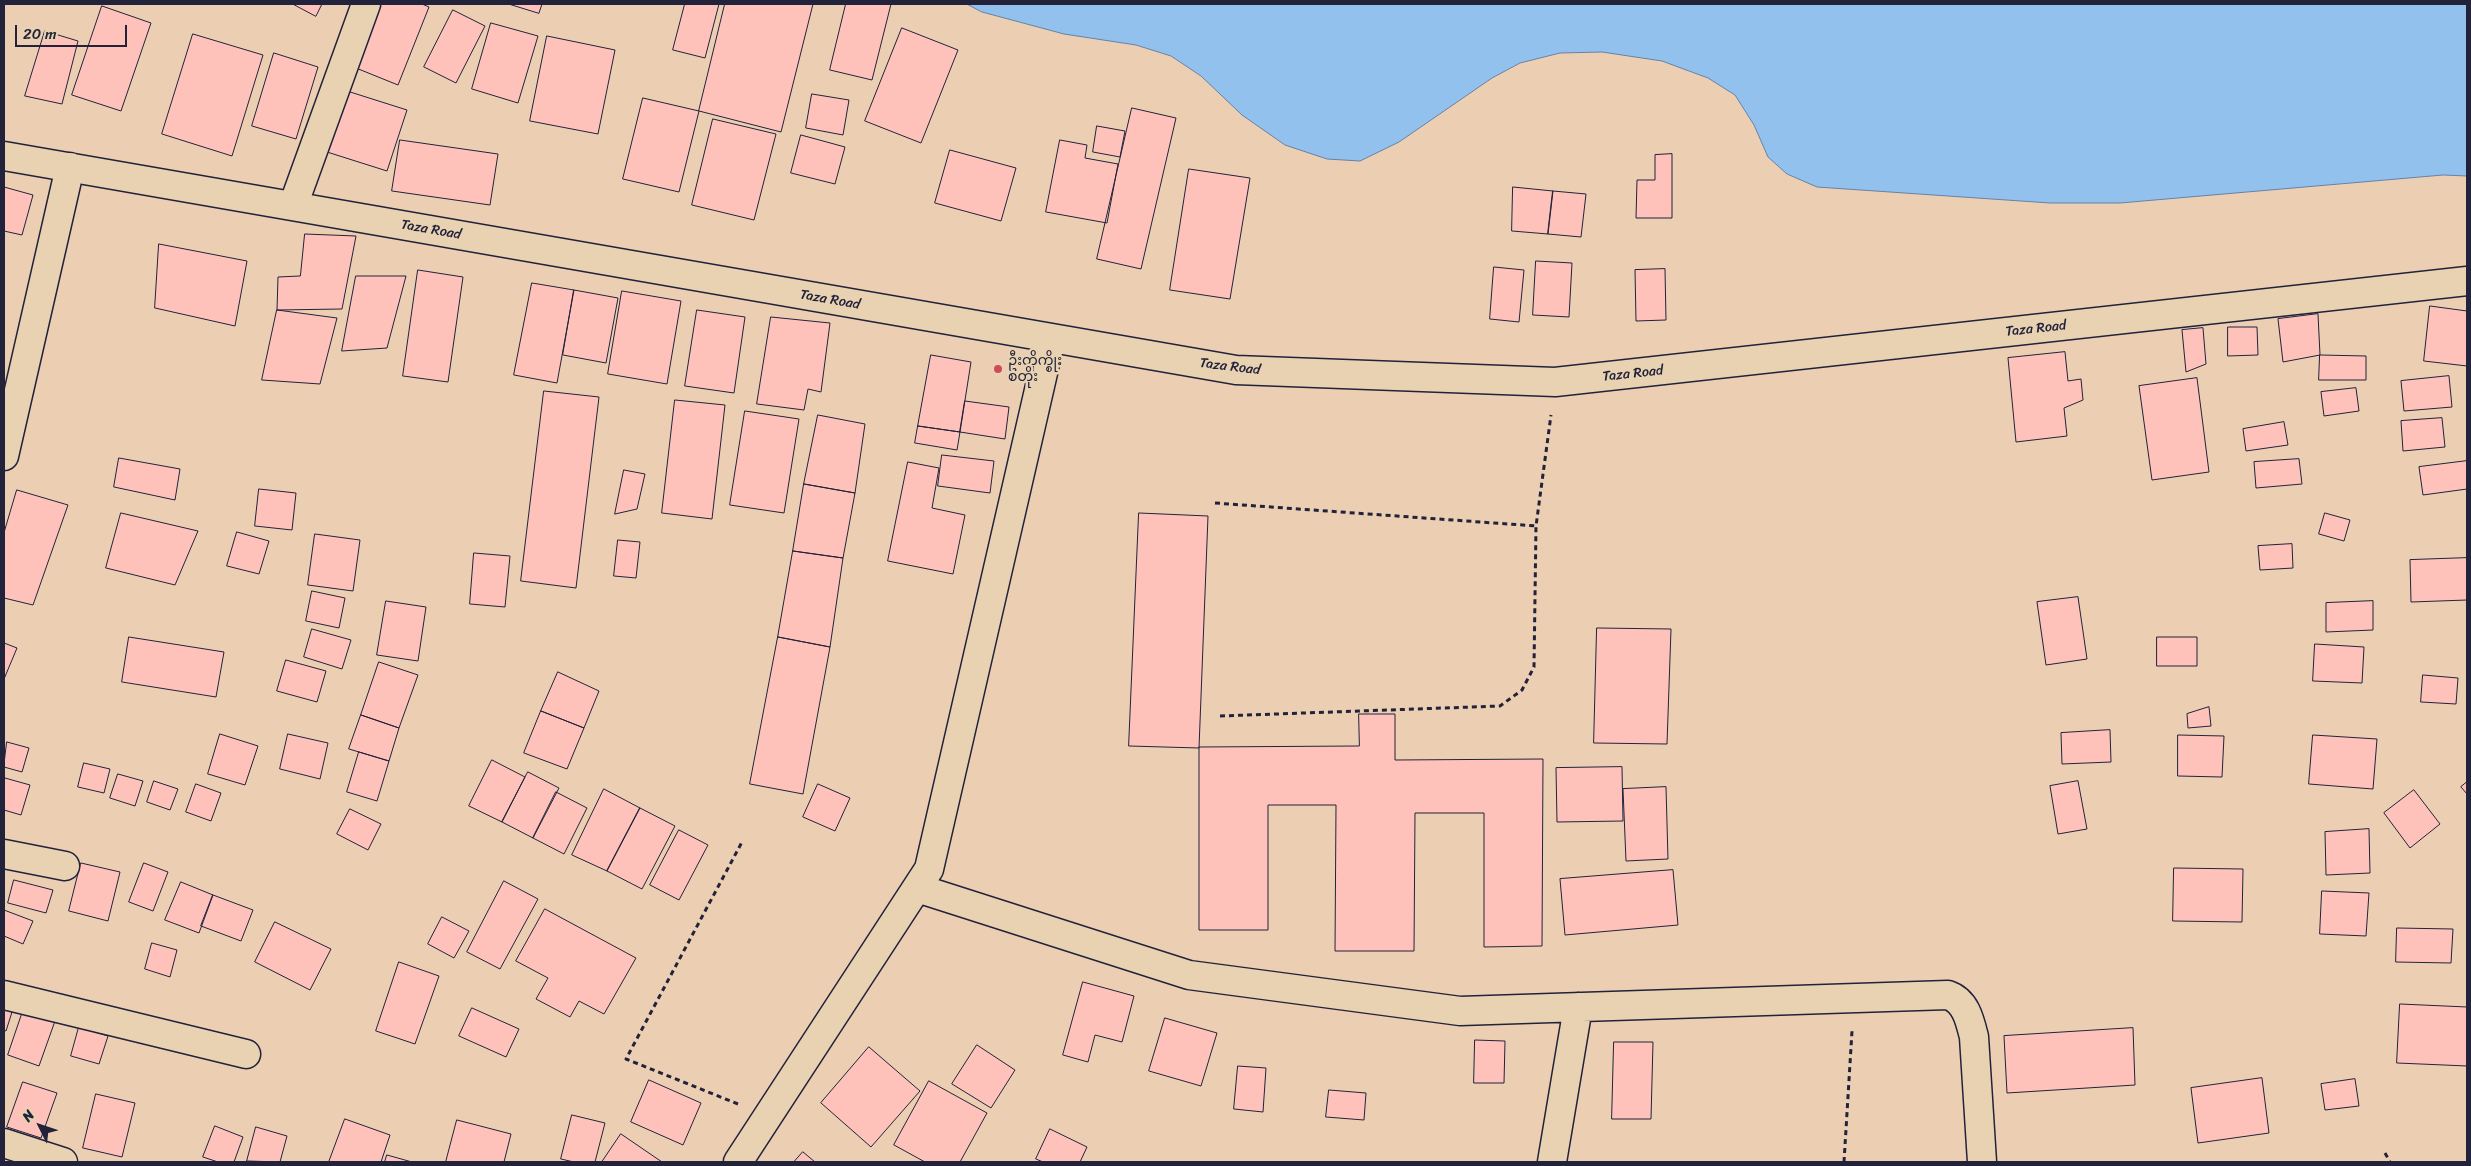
<!DOCTYPE html>
<html>
<head>
<meta charset="utf-8">
<style>
	body { margin:0 }
	#map { position:relative; width:2471px; height:1166px; overflow:hidden; background:#eccfb3; font-family:Sriracha,sans-serif }
	canvas { display:block }
	.frame { position:absolute; inset:0; border:5px solid #22223b; pointer-events:none }
	.north { position:absolute; left:15px; top:1101px; width:50px; height:50px; -webkit-text-stroke:4px #e8d2b1; paint-order:stroke; rotate:311deg; font-size:14px; font-weight:700; line-height:20px; text-align:center; color:#22223b }
	.north::after { content:''; display:block; margin:auto; width:18px; height:22px; background:#22223b; clip-path:polygon(50% 0,100% 100%,50% 72%,0 100%) }
	.scale { position:absolute; left:15px; top:25px; width:112px; height:22px; box-sizing:border-box; border:2px solid #22223b; border-top:0; padding-left:6px; font-size:15px; line-height:18px; white-space:nowrap; color:#22223b; -webkit-text-stroke:4px #e8d2b1; paint-order:stroke }
</style>
</head>
<body>
<div id="map">
<canvas width="2471" height="1166"></canvas>
<div class="frame"></div>
<div class="north">N</div>
<div class="scale">20 m</div>
</div>
<script>
const c = document.querySelector('canvas').getContext('2d');
c.lineJoin = 'round';
function paint(path, color) {
  c.fillStyle = color;
  c.fill(path, 'evenodd');
}
function strokePath(path, color, width, dash) {
  c.strokeStyle = color;
  c.lineWidth = width;
  c.lineCap = dash ? 'butt' : 'round';
  c.setLineDash(dash || []);
  c.stroke(path);
}
function write(font, color, halo, rows, align = 'center') {
  c.font = font + ' Sriracha,"Noto Sans Myanmar",sans-serif';
  c.lineWidth = 5;
  c.setLineDash([]);
  c.textBaseline = 'middle';
  c.strokeStyle = halo;
  c.fillStyle = color;
  for (const [text, x, y, turn = 0] of rows) {
    c.save();
    c.translate(x, y);
    c.rotate((+turn || 0) * Math.PI / 180);
    c.textAlign = isNaN(turn) ? turn : align;
    if (halo) c.strokeText(text, 0, 0);
    c.fillText(text, 0, 0);
    c.restore();
  }
}
const water = new Path2D(`
	M967,4H2467V176L2443,175L2120,203H2050L1817,187L1787,174L1768,157L1754,125L1735,95L1708,78L1662,61L1602,52L1560,53L1520,63L1492,78L1399,142L1360,161L1327,159L1285,145L1242,115L1201,76L1171,56L1136,45L1064,34L982,12Z`);
paint(water, '#93c1ed');
strokePath(water, '#6681a6', 1);
const building = new Path2D(`
	M293,4H322L316,16Z
	M375,4H422L429,7L398,85L351,66Z
	M509,4H542L539,13Z
	M685,4H719L705,58L673,50Z
	M725,4H813L781,132L699,111Z
	M846,4H891L872,80L830,70Z
	M102,6L151,23L121,111L72,95Z
	M453,10L485,26L456,83L424,67Z
	M491,23L538,36L518,103L472,89Z
	M902,28L958,50L921,143L865,121Z
	M45,31L78,41L62,104L25,96Z
	M193,34L263,55L232,156L162,134Z
	M547,36L615,50L598,134L530,121Z
	M274,53L318,67L296,139L252,126Z
	M347,91L407,110L387,171L327,152Z
	M812,94L849,100L843,135L806,128Z
	M643,98L699,111L679,192L623,179Z
	M1132,108L1176,118L1141,269L1097,259Z
	M713,119L776,134L754,220L692,205Z
	M1097,126L1125,131L1120,157L1093,152Z
	M801,135L845,147L835,184L791,173Z
	M400,140L498,154L490,205L392,191Z
	M1060,140L1087,145L1085,158L1118,164L1107,223L1046,212Z
	M950,150L1016,168L1001,221L935,203Z
	M1672,154V218H1636L1637,180H1655V155Z
	M1189,169L1250,178L1230,299L1170,290Z
	M4,187L33,195L22,235L4,231Z
	M1513,187L1553,191L1548,234L1512,231Z
	M1553,191L1586,194L1581,237L1548,234Z
	M305,234L356,236L342,309L277,310L278,277L300,276Z
	M159,244L247,261L235,326L155,308Z
	M1536,261L1572,263L1569,317L1533,315Z
	M1494,267L1524,270L1519,322L1490,319Z
	M1665,269L1666,320L1636,321L1635,270Z
	M418,270L463,277L448,382L403,376Z
	M356,276H406L387,348L342,351Z
	M532,283L574,290L557,383L514,375Z
	M574,290L618,298L606,363L563,355Z
	M622,291L681,301L667,384L608,374Z
	M2430,306L2467,311V366L2424,361Z
	M277,310L337,318L320,384L262,380Z
	M697,310L745,317L734,393L685,386Z
	M2318,314L2320,355L2283,362L2278,319Z
	M771,317L830,323L821,392L808,389L804,410L757,404Z
	M2228,327H2257L2258,355L2228,356Z
	M2203,328L2206,364L2186,372L2182,330Z
	M2065,352L2068,381L2081,379L2083,400L2064,408L2067,436L2016,442L2008,358Z
	M931,355L971,362L960,432L918,426Z
	M2320,355L2366,356V380H2319Z
	M2449,376L2452,407L2404,411L2401,381Z
	M2197,378L2209,472L2152,480L2139,386Z
	M2356,388L2359,411L2324,416L2321,392Z
	M544,391L599,397L576,588L521,581Z
	M675,400L725,405L712,519L662,513Z
	M965,401L1009,407L1005,439L960,432Z
	M745,411L799,419L784,513L730,505Z
	M818,415L865,424L855,493L804,484Z
	M2442,418L2445,447L2403,451L2401,421Z
	M2284,422L2288,445L2246,451L2243,429Z
	M918,426L960,432L957,450L915,443Z
	M942,455L994,461L990,493L938,486Z
	M119,458L180,469L175,500L114,487Z
	M2299,459L2302,484L2256,488L2254,462Z
	M2467,461V489L2423,495L2419,467Z
	M908,462L939,468L932,508L965,515L953,574L888,561Z
	M624,470L645,474L637,509L615,514Z
	M804,484L855,493L843,558L793,551Z
	M259,489L296,493L292,530L255,526Z
	M17,490L68,505L33,605L4,598V533Z
	M121,513L198,531L175,585L106,568Z
	M1139,513L1208,516L1199,748L1129,746Z
	M2325,513L2350,520L2344,541L2319,534Z
	M237,532L269,541L259,574L227,566Z
	M315,534L360,540L353,591L308,585Z
	M618,540L640,542L636,578L614,576Z
	M2292,544L2293,568L2260,570L2258,546Z
	M793,551L843,558L830,647L778,637Z
	M474,553L510,556L505,607L470,604Z
	M2467,558V600L2411,602L2410,560Z
	M312,591L345,598L339,628L306,621Z
	M2078,597L2087,659L2046,665L2037,602Z
	M386,601L426,607L418,661L377,655Z
	M2373,601V630L2326,632V603Z
	M1597,628L1671,629L1667,744L1594,743Z
	M312,629L351,640L342,669L304,657Z
	M129,637L224,652L216,697L122,682Z
	M778,637L830,647L803,794L750,784Z
	M2157,637H2197V666H2157Z
	M4,643L17,648L4,679Z
	M2315,644L2364,647L2362,683L2313,681Z
	M286,660L326,671L317,702L277,691Z
	M379,662L418,675L399,728L361,715Z
	M558,672L599,691L584,728L541,711Z
	M2423,675L2458,678L2456,704L2421,702Z
	M2209,707L2211,726L2188,728L2187,714Z
	M541,711L584,728L567,769L524,753Z
	M1359,714H1395V760L1543,759L1542,946L1484,947V813H1415L1414,951H1335L1336,805H1268V930H1199V747L1359,746Z
	M361,715L399,728L389,761L349,749Z
	M2110,730L2111,762L2062,764L2061,733Z
	M220,734L258,746L245,785L208,774Z
	M288,734L328,743L320,779L280,769Z
	M2178,735L2224,736L2222,777L2178,776Z
	M2313,735L2377,739L2373,789L2309,784Z
	M7,742L29,748L22,772L4,767Z
	M359,752L389,761L377,801L347,792Z
	M492,760L525,777L502,822L469,806Z
	M84,763L110,769L104,793L78,787Z
	M1622,767L1623,821L1557,822L1556,768Z
	M528,772L559,788L533,838L502,822Z
	M118,774L143,781L135,806L110,798Z
	M5,778L30,785L21,815L4,810Z
	M154,781L178,789L170,810L147,802Z
	M2078,781L2087,829L2058,834L2050,786Z
	M2467,782V794L2461,787Z
	M196,784L221,793L211,821L186,812Z
	M818,784L850,798L835,831L803,817Z
	M1666,787L1668,859L1626,861L1623,789Z
	M604,789L640,808L607,871L572,855Z
	M2414,790L2440,824L2410,848L2384,813Z
	M556,792L587,808L564,854L533,838Z
	M640,808L675,826L642,889L607,871Z
	M350,809L381,824L368,850L337,834Z
	M2369,829L2370,873L2326,875L2325,832Z
	M679,830L708,845L679,900L650,885Z
	M81,863L120,872L108,921L69,911Z
	M144,863L168,872L153,911L129,902Z
	M2174,868L2243,869L2242,922L2173,921Z
	M1673,870L1678,925L1565,935L1560,879Z
	M14,880L53,890L46,913L8,903Z
	M504,881L538,899L500,969L467,952Z
	M181,882L213,895L199,933L165,920Z
	M2322,891L2369,893L2366,936L2320,934Z
	M213,895L253,910L241,941L201,926Z
	M545,909L636,958L604,1014L579,1001L570,1017L536,999L548,978L516,961Z
	M4,910L33,921L23,944L4,936Z
	M442,917L469,931L454,958L428,944Z
	M275,922L331,949L310,990L255,962Z
	M2397,928L2453,929L2451,963L2396,962Z
	M152,943L177,950L170,977L145,969Z
	M399,962L439,976L415,1044L376,1031Z
	M1083,982L1134,996L1122,1042L1095,1035L1088,1062L1063,1055Z
	M2400,1004L2467,1007V1066L2397,1063Z
	M472,1008L519,1029L506,1057L459,1036Z
	M4,1009L12,1012L6,1031L4,1030Z
	M23,1011L55,1021L39,1066L8,1055Z
	M1165,1018L1217,1033L1201,1086L1149,1071Z
	M79,1027L108,1036L99,1064L71,1056Z
	M2133,1028L2135,1085L2007,1093L2004,1036Z
	M1475,1040L1505,1041L1504,1083H1474Z
	M1614,1042H1653L1651,1119H1612Z
	M977,1045L1015,1070L991,1108L952,1084Z
	M869,1047L920,1091L871,1147L821,1103Z
	M1238,1066L1266,1068L1263,1112L1234,1109Z
	M2262,1078L2269,1133L2198,1143L2191,1088Z
	M2355,1079L2359,1106L2325,1110L2321,1084Z
	M649,1080L701,1103L683,1145L631,1122Z
	M929,1081L987,1113L960,1162H925L894,1145Z
	M23,1082L57,1093L41,1138L7,1127Z
	M1329,1090L1366,1093L1364,1120L1326,1117Z
	M96,1094L135,1103L122,1157L83,1148Z
	M572,1115L605,1123L595,1162H574L561,1159Z
	M345,1119L390,1135L381,1162H329Z
	M457,1120L511,1134L504,1162H446Z
	M215,1126L243,1137L234,1162H218L203,1157Z
	M256,1127L287,1136L280,1162L247,1161Z
	M1050,1129L1087,1147L1080,1162H1043L1036,1159Z
	M621,1134L662,1162H602Z
	M803,1152L815,1162H794Z
	M387,1155L412,1162H385Z`);
paint(building, '#fec2ba');
strokePath(building, '#22223b', 1);
const minor = new Path2D(`
	M4,156L1236,370L1555,382L2467,281
	M293,206L366,4
	M4,456L70,167
	M4,854L65,866
	M917,888L1189,975L1460,1011L1948,995C1966,1001 1970,1021 1974,1037L1982,1162
	M4,995L246,1054
	M4,1143L63,1162
	M738,1162L929,869L1051,338
	M1552,1162L1578,1007`);
strokePath(minor, '#22223b', 31);
strokePath(new Path2D(`
	M1215,503L1536,526
	M1220,716L1500,706L1522,690L1534,667L1536,526L1551,415
	M738,1104L626,1059L742,842
	M2385,1153L2390,1162
	M1844,1162L1852,1031`), '#22223b', 3, [5, 4]);
strokePath(minor, '#e8d2b1', 28);
for (const [x, y, r, color] of [
	[998,369,5,"#d1495b"]
]) {
  const dot = new Path2D();
  dot.arc(x, y, r, 0, 2 * Math.PI);
  c.fillStyle = color;
  c.fill(dot);
  strokePath(dot, '#e8d2b1', 2);
}
write('14px', '#22223b', '#e8d2b1', [
	["Taza Road",431,230,10],
	["Taza Road",830,300,10],
	["Taza Road",2036,329,-6],
	["Taza Road",1230,367,7],
	["Taza Road",1633,374,-6]
]);
write('14px', '#22223b', '#e8d2b1', [
	["ဦးတိုက္စိုး",1008,361],
	["စတိုး",1008,377]
], 'left');
</script>
</body>
</html>
